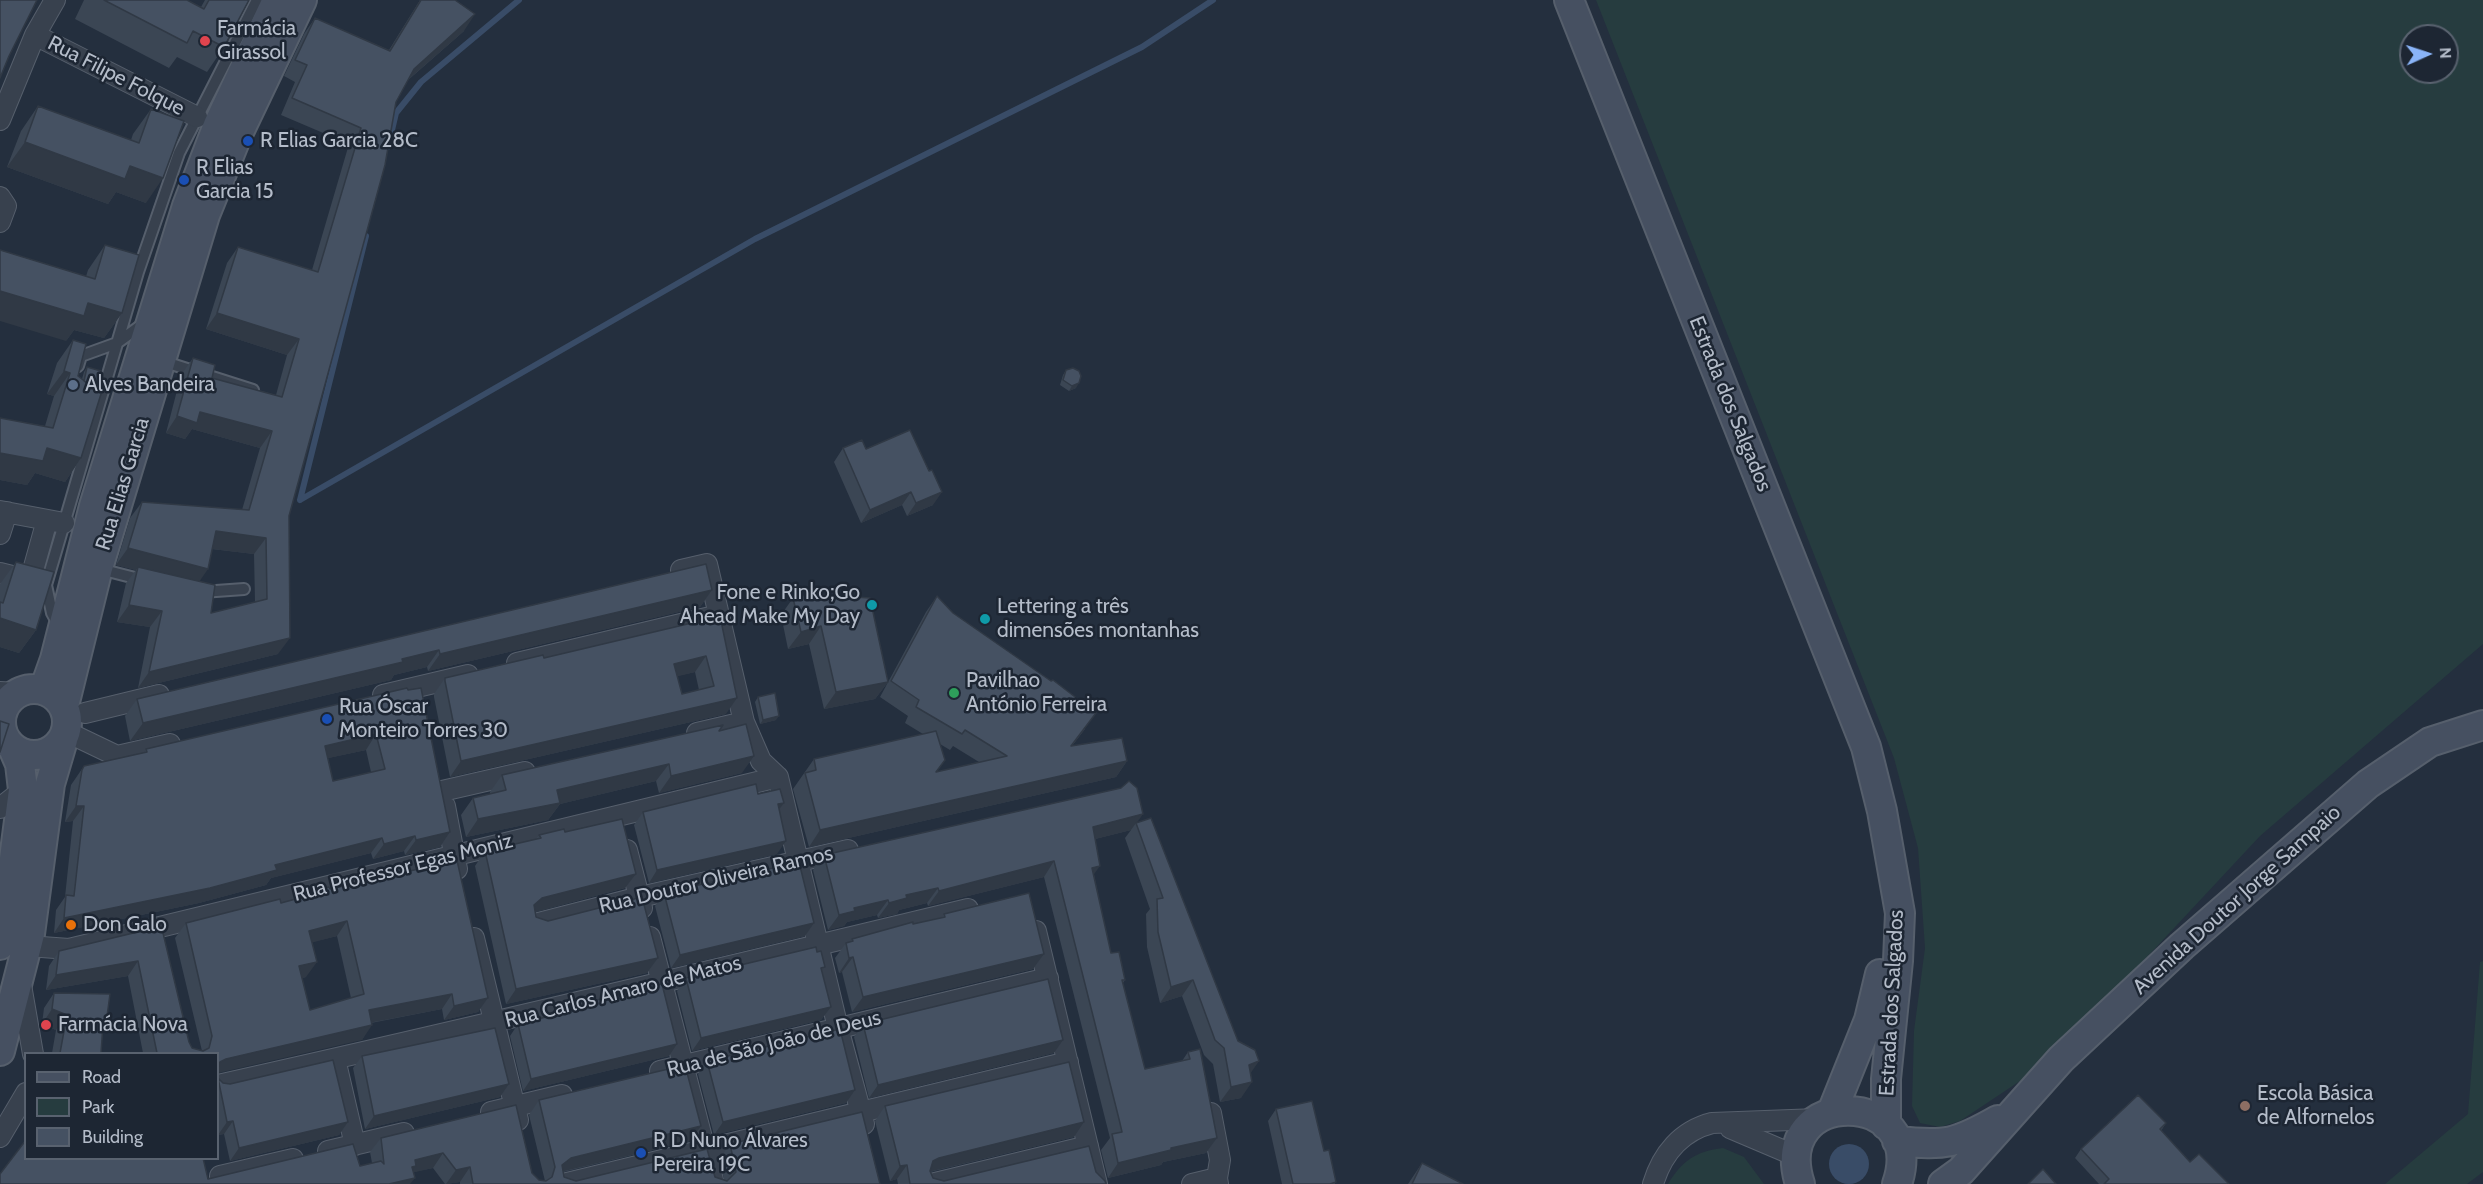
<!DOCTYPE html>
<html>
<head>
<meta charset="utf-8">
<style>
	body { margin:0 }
	#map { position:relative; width:2483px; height:1184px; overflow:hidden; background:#242f3e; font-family:Cabin,sans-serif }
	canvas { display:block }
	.legend { position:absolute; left:24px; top:1052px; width:195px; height:108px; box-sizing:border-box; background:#1d2633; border:2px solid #59626f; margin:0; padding:8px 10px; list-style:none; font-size:18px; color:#b4bcc9 }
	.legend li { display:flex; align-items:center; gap:12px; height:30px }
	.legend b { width:30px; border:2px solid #59626f }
	.north { position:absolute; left:2399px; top:24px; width:60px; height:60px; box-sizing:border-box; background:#1d2633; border:2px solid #59626f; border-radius:50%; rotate:87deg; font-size:16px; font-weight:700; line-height:24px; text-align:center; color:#b4bcc9 }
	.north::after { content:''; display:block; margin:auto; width:21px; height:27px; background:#8ab4f8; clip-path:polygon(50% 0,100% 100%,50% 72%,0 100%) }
</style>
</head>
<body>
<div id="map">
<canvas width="2483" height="1184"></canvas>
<ul class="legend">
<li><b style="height:8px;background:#465061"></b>Road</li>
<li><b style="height:16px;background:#263c3f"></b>Park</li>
<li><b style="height:16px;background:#455162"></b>Building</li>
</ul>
<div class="north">N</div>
</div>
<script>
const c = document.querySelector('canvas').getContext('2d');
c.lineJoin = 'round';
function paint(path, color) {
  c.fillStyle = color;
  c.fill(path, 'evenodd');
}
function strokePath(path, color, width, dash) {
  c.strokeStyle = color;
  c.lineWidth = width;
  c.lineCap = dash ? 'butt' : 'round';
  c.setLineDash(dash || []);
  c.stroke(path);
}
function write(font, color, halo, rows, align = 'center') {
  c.font = font + ' Cabin,sans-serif';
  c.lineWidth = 5;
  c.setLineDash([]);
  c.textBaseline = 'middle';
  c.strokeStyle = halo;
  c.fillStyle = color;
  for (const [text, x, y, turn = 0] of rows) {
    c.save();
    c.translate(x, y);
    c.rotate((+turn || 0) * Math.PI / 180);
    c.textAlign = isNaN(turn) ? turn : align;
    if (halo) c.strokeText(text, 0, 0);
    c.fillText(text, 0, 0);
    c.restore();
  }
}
paint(new Path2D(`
	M1596,0H2483V644L2260,836L2119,987L2029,1075L1960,1121L1940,1127L1920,1123L1912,1106L1914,1031L1925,948L1918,848L1894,758ZM2411,36H2447V72H2411Z
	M2483,961V1172L2467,1184H2385L2468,1114L2480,962Z
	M1723,1148L1744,1157L1764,1184H1668C1682,1161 1696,1151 1723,1148Z`), '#263c3f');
paint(new Path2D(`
	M1829 1164a20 20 0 1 1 40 0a20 20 0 1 1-40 0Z`), '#394c67');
strokePath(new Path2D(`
	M388,147L396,113L421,82L519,0
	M300,500L755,239L1142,47L1213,0
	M300,500L366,236`), '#394c67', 6);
const lane = new Path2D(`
	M162,361L253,390
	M78,366L81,356L117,343L143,324
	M100,569L143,580
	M202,592L244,589
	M58,624L52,613L46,585L138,272L179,153L257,0`);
const street = new Path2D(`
	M35,35L197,117
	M0,120L35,35L55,0
	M0,197L6,206L0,222
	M0,511L64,523
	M0,534L7,512
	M681,570L707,564L744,722L761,761L778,777
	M0,573L32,581
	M30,581L47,520
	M517,663L719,615
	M0,692L18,693
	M383,695L468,675
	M85,713L159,695
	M67,732L117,756L170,744
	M697,733L744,722
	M778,777L838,1028L864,1124
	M442,791L525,772
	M445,806L457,869
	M0,808L23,790
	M627,850L642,908
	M535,924L640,897L848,850
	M1036,931L1097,1184
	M650,937L714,1184
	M474,938L518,1120
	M28,946L69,949L778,777
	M21,985L33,1054
	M335,1059L355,1145
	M660,1071L1048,978
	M218,1085C469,1029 719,969 968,909
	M491,1112L562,1095
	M1211,1113L1220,1160L1217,1178
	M1730,1128L1796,1156
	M0,1137L26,1093
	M328,1151L404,1133
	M220,1176L293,1159
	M563,1184L1068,1062
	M931,1184L1088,1146
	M1192,1184L1217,1178L1218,1184
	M1653,1184C1662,1154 1681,1131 1712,1123L1818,1119`);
const secondary = new Path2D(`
	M1569,0L1866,747L1882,811L1900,913L1898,961L1886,1079V1125
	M1 722a33 33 0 1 1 66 0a33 33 0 1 1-66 0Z
	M44,690L55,659L94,506L187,206L218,125L277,0
	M64,706L98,568L205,215L237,136L302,0
	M0,945L8,905L23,790L20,764L13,748
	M0,1051L30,934L50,784L63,740
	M1832,1112L1869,1020L1880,974
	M1897,1141C1946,1146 1956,1144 1998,1120
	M1800,1184C1768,1085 1930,1088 1897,1184
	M1943,1184L1961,1171L2061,1059L2182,946L2368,784L2430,742L2483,725`);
strokePath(lane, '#565f6c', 14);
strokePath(street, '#565f6c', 22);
strokePath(secondary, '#565f6c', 32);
strokePath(lane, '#38414e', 10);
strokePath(street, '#38414e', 20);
strokePath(secondary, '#465061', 28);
paint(new Path2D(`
	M84,0H187L201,7L205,0H249L224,47L207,72L177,57L169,68L75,19Z
	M420,0H455L464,31L407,81L396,102L289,516L278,654L138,688L150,627L117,622L126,583L136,570L116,565L130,518L142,502L242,510L260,448L192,429L185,439L166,433L181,375L193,358L212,378L276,395L287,355L206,329L227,263L238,247L312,270L349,144L281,115L295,82L284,76L304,34L315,18L389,50ZM212,549L254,554L255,602L211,613L199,582Z
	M38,106L131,140L133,134L151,109L146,203L116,192L108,204L7,167L21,131Z
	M105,245L122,313L104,338L74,330L66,341L88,270Z
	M73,340L78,376L82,379L84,372L87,367L96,390L81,458L65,482L35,473L27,485L0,480V418L45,426L54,396L47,394L57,363Z
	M1066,370L1076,388L1069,391L1060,385L1063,375Z
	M843,448L866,449L933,505L907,516L902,505L861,523L834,462Z
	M16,562L36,630L19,653L0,647V584Z
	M712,590L700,607L428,671L427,667L394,675L391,680L130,741L125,716L137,699Z
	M937,596L953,613L1085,729L1072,746L1127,761L1116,777L809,847L793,789L814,759L923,734L905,723L908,716L880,697L926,612ZM940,744L950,750L953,746L979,762L936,772Z
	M793,598L888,682L875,699L824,709L809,644L788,649L781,615Z
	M695,619L726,714L450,777L434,697V694L445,678L544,658L693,623ZM695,672L699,690L682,694L677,676Z
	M407,688L450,832L440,847L405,855L404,851L373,859L371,853L271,878L266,885L199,903L54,933L56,910L65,897L73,821L65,822L71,785L84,766L144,753L146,749ZM366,750L371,772L333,781L328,758Z
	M758,697L776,720L760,724L755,702Z
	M719,731L742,773L659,793L656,781L560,804L548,820L466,837L461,815L473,798L490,794V792L502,775Z
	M758,794L784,803L779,809L777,854L649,883L634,825L643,812Z
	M1138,822L1250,1073L1241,1098L1220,1102L1213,1064L1204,1055L1182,996L1160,1003L1147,947L1146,914L1150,909L1125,838L1131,830L1095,839L1094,875L1111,953L1125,980L1123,983L1145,1069L1182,1061L1188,1052L1217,1138L1206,1153L1163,1162L1161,1165L1108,1178L1101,1150L1110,1138L1109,1134L1044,877L928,906L927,903L899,910L897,914L878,918L877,915L847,922L844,926L828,930L813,870L824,855Z
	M565,832L625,888L535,912L536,917L658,958L647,973L506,1004L475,866L485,851L536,839L539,835Z
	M422,864L488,998L478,1012L444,1020L442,1009L371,1023L362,1040L218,1053H143L128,976L46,990L49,966L59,951L154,928L189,1042L192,1048L202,1051L175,938L186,923L281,903L310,895L313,891L330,889L418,869ZM337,936L351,998L310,1010L302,978L306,977L312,942Z
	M664,893L805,936L671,968L655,906Z
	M944,914L1044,954L1033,969L852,1012L842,972L839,973L835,958L846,943L850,942L852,939L942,917Z
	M822,971L831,1007L821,1020L692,1051L677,991L686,978Z
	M54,993L103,1029L101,1053H52L56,1030L42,1024L44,1008Z
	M597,1000L669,1056L523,1091L510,1036L518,1024L594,1005Z
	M863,1024L1054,1053L869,1098L854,1037Z
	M362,1056L509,1084L500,1097L365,1129L353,1068Z
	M707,1061L846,1103L714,1135L698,1074Z
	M218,1078L223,1083L348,1122L339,1135L230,1161L224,1134L218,1135Z
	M539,1100L690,1141L563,1172L564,1177L576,1181L715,1177L724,1180L720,1158L730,1144L880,1184H460V1182L445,1184L433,1168L413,1172L415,1178L0,1184L26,1138V1158L208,1179L360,1166L372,1163L370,1152L381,1138L532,1173L539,1180L545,1181L529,1115Z
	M885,1106L1074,1137L930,1172L933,1178L944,1181L1096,1172L1106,1184H898L897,1179L890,1181L875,1121Z
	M1276,1109L1324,1151L1335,1184H1282L1268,1121Z
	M2166,1123L2161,1131L2190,1162L2229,1184H2099L2075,1158L2081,1149Z
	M1422,1163L1463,1184H1408Z`), '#3b4654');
paint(new Path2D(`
	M475,14L464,31L402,85L414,69Z
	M25,142L130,166L163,178L146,203L116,192L108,204L7,167Z
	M0,291L88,303L122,313L104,338L74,330L66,341L0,321Z
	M217,313L299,339L287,355L206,329Z
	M64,371L70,373L54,396L47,394Z
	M1079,383L1076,388L1069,391L1072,386Z
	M200,412L272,431L260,448L192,429L185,439L166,433L177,416Z
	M47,448L81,458L65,482L35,473L27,485L0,480V453Z
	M911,492L902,505L861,523L870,510Z
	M942,492L933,505L907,516L916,503Z
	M216,531L266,538L254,554L204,548Z
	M128,548L208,569L197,585L138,567L136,570L116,565Z
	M712,590L700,607L428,671L440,654Z
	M129,605L162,611L150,627L117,622Z
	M0,618L36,630L19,653L0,647Z
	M821,626L809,644L788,649L801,632Z
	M290,638L278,654L138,688L149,672Z
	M439,650L427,667L394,675L391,680L130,741L143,723Z
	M706,656L695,672L663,680L674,664Z
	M888,682L875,699L824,709L836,692Z
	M737,698L726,714L450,777L461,761Z
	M779,716L776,720L760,724L763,720Z
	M376,734L366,750L315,761L325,746Z
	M754,756L742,773L659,793L671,776Z
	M1127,761L1116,777L809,847L820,830Z
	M669,764L656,781L560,804L548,820L466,837L478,819L557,790Z
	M784,803L775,815L778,804Z
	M76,806H84L73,821L65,822Z
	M1143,814L1136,824V823L1131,830L1083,842L1093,827Z
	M450,832L440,847L405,855L416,840Z
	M415,836L404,851L373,859L384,844Z
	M382,838L371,853L271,878L266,885L199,903L54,933L64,918Z
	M786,841L777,854L649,883L657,870Z
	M1054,861L1044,877L928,906L939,891Z
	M1100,866L1089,881L1092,868Z
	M636,874L625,888L531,913L534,905L542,898Z
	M938,888L927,903L899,910L897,914L878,918L889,903L906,895Z
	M888,900L877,915L847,922L844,926L828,930L839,915L854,908Z
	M347,921L337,936L299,946L309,931Z
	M814,923L805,936L671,968L680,955Z
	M1044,954L1033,969L852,1012L863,997Z
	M853,957L842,972L839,973L849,958Z
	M658,958L647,973L506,1004L516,989Z
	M138,961L128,976L46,990L56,975Z
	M317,962L306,977L289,981L299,966Z
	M1193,980L1182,996L1160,1003L1171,987Z
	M452,994L442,1009L358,1025L369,1010Z
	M488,998L478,1012L444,1020L454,1006Z
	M831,1007L821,1020L692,1051L701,1038Z
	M52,1009L67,1015L56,1030L42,1024Z
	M372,1025L362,1040L218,1073V1065L220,1062L226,1059Z
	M1063,1040L1054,1053L869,1098L878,1085Z
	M677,1044L669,1056L523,1091L531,1079Z
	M1259,1061L1248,1077L1249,1065Z
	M1252,1082L1241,1098L1220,1102L1231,1087Z
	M509,1084L500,1097L365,1129L374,1116Z
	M855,1090L846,1103L714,1135L723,1122Z
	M233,1121L224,1134L218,1135L227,1122Z
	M348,1122L339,1135L230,1161L239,1148Z
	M1084,1122L1074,1137L928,1172L933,1161L939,1158Z
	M701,1126L690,1141L560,1172L562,1165L571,1158Z
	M1217,1138L1206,1153L1163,1162L1161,1165L1108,1178L1118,1163L1171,1148Z
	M443,1153L433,1168L411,1173L415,1178L410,1184H389L415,1160Z
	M907,1165L897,1179L890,1181L900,1166Z
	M470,1167L460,1182L446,1184L456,1170Z`), '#303945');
const building = new Path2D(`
	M0,0H37L9,56L0,78Z
	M104,0H187L204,9L209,0H249L224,47L193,31L187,43Z
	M421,0H455L475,14L414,69L396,102L385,165L289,516L290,638L149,672L162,611L129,605L138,567L215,585L211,613L267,599L266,538L216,531L208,569L128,548L142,502L249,510L272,431L200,412L197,423L177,416L193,358L215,365L212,378L282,397L299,339L217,313L238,247L318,272L361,128L292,98L307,65L295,60L315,18L390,51Z
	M38,106L139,143L151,109L184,121L163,178L130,166L125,179L25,142Z
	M105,245L139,255L122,313L88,303L84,316L0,291V250L95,279Z
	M73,340L86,344L78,376L101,394L81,458L47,448L43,461L0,453V418L53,428L70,373L64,371Z
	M87,367L101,371L96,390L84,381Z
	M1073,368L1079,371L1081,376L1079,383L1072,386L1063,380L1066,370Z
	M910,430L929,471L932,470L942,492L916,503L911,492L870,510L843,448L862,440L866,449Z
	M16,562L54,572L36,630L0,618V602L3,603Z
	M706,564L712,590L440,654L439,650L402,659L403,662L143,723L137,699Z
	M810,594L870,598L888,682L836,692L821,626L801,632L793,598Z
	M937,596L953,613L1051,681L1053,680L1096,713L1071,746L1122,738L1127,761L820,830L805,773L816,770L814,759L936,731L945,760L936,772L1007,756L965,730L962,734L916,707L919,700L891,681Z
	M716,615L720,616L737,698L461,761L445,681V678L543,655L544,658L696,622L695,619ZM706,656L714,686L682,694L674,664Z
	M407,688L408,690L421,688L450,832L416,840L415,836L384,844L382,838L275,865L277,870L210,888L64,918L66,895L74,896L84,806H76L82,770L84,766L147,752L146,749ZM376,734L385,769L333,781L325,746Z
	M775,693L779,716L763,720L758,697Z
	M0,721L9,724L0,752Z
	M746,724L754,756L671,776L669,764L557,790L560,803L478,819L473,798L506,790L502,775L723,725L719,731Z
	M1129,781L1137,788L1143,814L1093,827L1100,866L1092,868L1111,953L1119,952L1125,980H1122L1145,1069L1190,1059L1188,1052L1200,1049L1217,1138L1171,1148V1150L1118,1163L1112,1134L1122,1132L1119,1119L1054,861L939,891L938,888L906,895L907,898L889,903L888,900L854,908L855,911L839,915L824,855L1121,788Z
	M756,784L758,794L780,789L784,803L778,804L786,841L657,870L643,812Z
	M1151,818L1238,1041L1255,1050L1259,1061L1249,1065L1252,1082L1231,1087L1224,1048L1215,1040L1193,980L1171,987L1158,932L1157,899L1163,898L1136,823Z
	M622,819L636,874L542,898L534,905L536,917L548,921L642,897L658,958L516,989L485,851L541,838L539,835L564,829L565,832Z
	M456,856L488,998L454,1006L452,994L369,1010L372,1025L226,1059L220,1062L218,1068V1053H157L138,961L56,975L59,951L154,928L163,933L189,1042L192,1048L203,1051L209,1048L212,1036L186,923L280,899L281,903L314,894L313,891L329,887L330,889L423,868L422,864ZM347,921L364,994L310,1010L299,966L317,962L309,931Z
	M799,862L814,923L680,955L664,893Z
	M1029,893L1044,954L863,997L853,957L849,958L846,943L853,941L852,939L913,922V924L945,917L944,914Z
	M816,947L817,952L821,951L825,967L821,968L831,1007L701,1038L686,978Z
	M1048,979L1063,1040L878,1085L863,1024Z
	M662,984L677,1044L531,1079L518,1024L598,1004L597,1000Z
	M54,993L110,994L106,1024H103L101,1053H60L67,1015L52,1009Z
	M495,1028L509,1084L374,1116L362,1056Z
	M840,1029L855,1090L723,1122L707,1061Z
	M333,1060L348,1122L239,1148L233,1121L227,1122L218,1078L223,1083L230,1084Z
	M1069,1062L1084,1122L939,1158L933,1161L930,1171L933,1178L944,1181L1089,1146L1096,1172L1105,1181L1106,1184H910L907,1165L900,1166L885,1106Z
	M685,1065L701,1126L571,1158L562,1165L564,1177L576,1181L707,1149L715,1177L727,1181L736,1172L730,1144L862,1112L880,1184H473L470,1167L456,1170L443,1153L415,1160L416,1166L412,1167L415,1178L389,1184H0V1174L26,1140V1158H203L208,1179L353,1144L360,1166L381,1161L384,1164L381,1138L516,1105L532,1173L539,1180L546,1181L552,1177L555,1167L539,1100Z
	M2138,1095L2166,1123L2160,1129L2190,1162L2199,1154L2229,1184H2104L2109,1179L2081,1149Z
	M1312,1101L1324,1151L1329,1150L1336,1182L1330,1184H1293L1276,1109Z
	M1422,1163L1463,1184H1412Z
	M2043,1169L2056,1184H2028Z`);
paint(building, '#455162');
strokePath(building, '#303945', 1.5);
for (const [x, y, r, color] of [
	[205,41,6,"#e0444e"],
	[248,141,6,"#1a4fb4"],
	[184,180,6,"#1a4fb4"],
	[73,385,6,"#5c6f8a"],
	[872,605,6,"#0f9aa8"],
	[985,619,6,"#0f9aa8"],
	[954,693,6,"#2e9e5b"],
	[327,719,6,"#1a4fb4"],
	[71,925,6,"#e8710a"],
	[46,1025,6,"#e0444e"],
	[2245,1106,6,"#8d6e63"],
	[641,1153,6,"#1a4fb4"]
]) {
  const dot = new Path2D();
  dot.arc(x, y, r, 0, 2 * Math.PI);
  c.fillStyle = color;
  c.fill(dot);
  strokePath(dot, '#1d2633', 2);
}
write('21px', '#b4bcc9', '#1d2633', [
	["Farmácia",217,29],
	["Girassol",217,53],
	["R Elias Garcia 28C",260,141],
	["R Elias",196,168],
	["Garcia 15",196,192],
	["Alves Bandeira",85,385],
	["Fone e Rinko;Go",860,593,"right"],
	["Ahead Make My Day",860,617,"right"],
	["Lettering a três",997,607],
	["dimensões montanhas",997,631],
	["Pavilhao",966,681],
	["António Ferreira",966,705],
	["Rua Óscar",339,707],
	["Monteiro Torres 30",339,731],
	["Don Galo",83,925],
	["Farmácia Nova",58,1025],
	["Escola Básica",2257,1094],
	["de Alfornelos",2257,1118],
	["R D Nuno Álvares",653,1141],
	["Pereira 19C",653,1165]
], 'left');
write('21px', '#b4bcc9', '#1d2633', [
	["Rua Filipe Folque",116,76,27],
	["Estrada dos Salgados",1730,404,68],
	["Rua Elias Garcia",123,484,-73],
	["Rua Professor Egas Moniz",403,868,-14],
	["Rua Doutor Oliveira Ramos",716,880,-13],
	["Avenida Doutor Jorge Sampaio",2237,900,-42],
	["Rua Carlos Amaro de Matos",623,992,-14],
	["Estrada dos Salgados",1892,1003,-87],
	["Rua de São João de Deus",774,1044,-14]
]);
</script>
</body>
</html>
